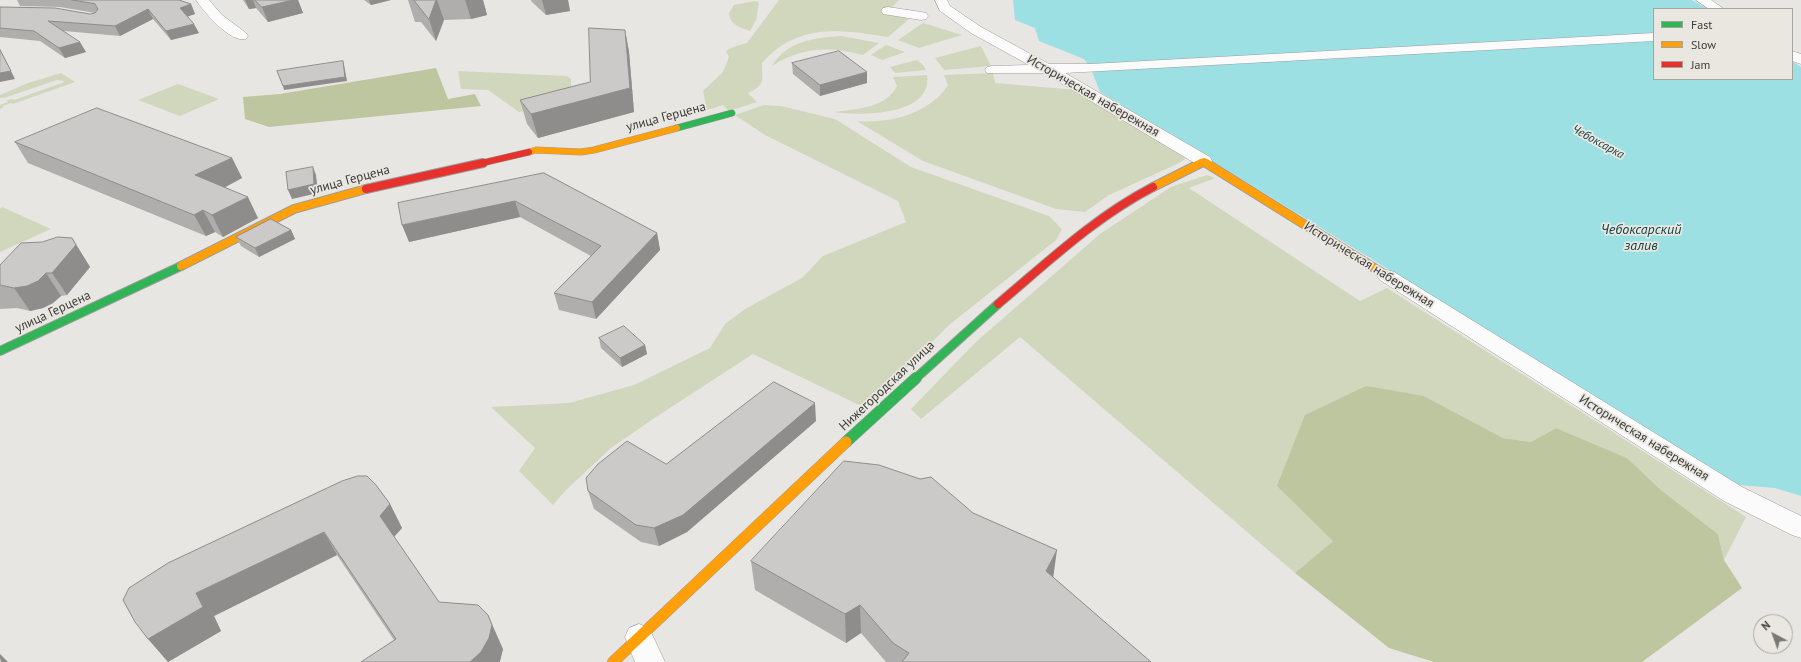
<!DOCTYPE html>
<html>
<head>
<meta charset="utf-8">
<style>
	body { margin:0 }
	#map { position:relative; width:1801px; height:662px; overflow:hidden; background:#e8e6e3; font-family:"PT Sans",sans-serif }
	canvas { display:block }
	.legend { position:absolute; left:1653px; top:8px; width:140px; height:72px; box-sizing:border-box; background:#eae7e1; border:1px solid #a5a39e; margin:0; padding:5px 7px; list-style:none; font-size:12px; color:#3d3c3a }
	.legend li { display:flex; align-items:center; gap:8px; height:20px }
	.legend b { width:20px; border:1px solid #a5a39e }
	.north { position:absolute; left:1753px; top:614px; width:40px; height:40px; box-sizing:border-box; background:#eae7e1; border:1px solid #a5a39e; border-radius:50%; rotate:319deg; font-size:11px; font-weight:700; line-height:16px; text-align:center; color:#3d3c3a }
	.north::after { content:''; display:block; margin:auto; width:14px; height:18px; background:#797875; clip-path:polygon(50% 0,100% 100%,50% 72%,0 100%) }
</style>
</head>
<body>
<div id="map">
<canvas width="1801" height="662"></canvas>
<ul class="legend">
<li><b style="height:5px;background:#30b455"></b>Fast</li>
<li><b style="height:5px;background:#ff9f0a"></b>Slow</li>
<li><b style="height:5px;background:#e5322d"></b>Jam</li>
</ul>
<div class="north">N</div>
</div>
<script>
const c = document.querySelector('canvas').getContext('2d');
c.lineJoin = 'round';
function paint(path, color) {
  c.fillStyle = color;
  c.fill(path, 'evenodd');
}
function strokePath(path, color, width, dash) {
  c.strokeStyle = color;
  c.lineWidth = width;
  c.lineCap = dash ? 'butt' : 'round';
  c.setLineDash(dash || []);
  c.stroke(path);
}
function write(font, color, halo, rows, align = 'center') {
  c.font = font + ' "PT Sans",sans-serif';
  c.lineWidth = 3.5;
  c.setLineDash([]);
  c.textBaseline = 'middle';
  c.strokeStyle = halo;
  c.fillStyle = color;
  for (const [text, x, y, turn = 0] of rows) {
    c.save();
    c.translate(x, y);
    c.rotate((+turn || 0) * Math.PI / 180);
    c.textAlign = isNaN(turn) ? turn : align;
    if (halo) c.strokeText(text, 0, 0);
    c.fillText(text, 0, 0);
    c.restore();
  }
}
paint(new Path2D(`
	M779,0H899L887,12L909,19L888,37C841,29 796,23 762,63C762,82 766,84 748,93L757,102L729,111L723,105L707,110L703,91L723,72L729,57L726,51L733,47L747,43Z
	M755,1L759,2L756,20L750,31C740,27 730,25 729,13L734,5Z
	M923,23L962,35L919,48L898,40Z
	M841,36L879,43L863,55C830,46 801,47 772,66C787,41 814,38 841,36Z
	M886,45L905,52L882,60L871,55Z
	M981,46L991,66L944,70L935,58Z
	M917,60L923,65L926,70L895,73L890,67Z
	M458,71L567,76L571,79V95L564,100L519,112L488,90L461,89Z
	M61,73L75,82L13,104L11,103L2,106L4,107L0,109V105L8,102L7,100L13,99L14,100L62,83L64,81L57,80L4,98H0V95L28,83Z
	M993,73L995,83L1076,90L1184,155L1185,159L1177,164L1109,195L1085,212L1056,209L923,161L857,121C888,124 930,114 948,85L944,75Z
	M927,75C933,116 861,116 834,112C857,109 886,108 897,86L893,77Z
	M178,84L219,99L180,116L138,100Z
	M764,105L781,106L835,119L911,167L1049,216L1062,229L1056,240L949,325L874,401L866,406L857,404L753,354L656,417L611,448L565,491L553,505L519,471L535,448L491,407L569,403L634,385L710,348L725,324L745,309L802,278L823,256L906,222L898,201L765,135L735,115Z
	M1207,175L1215,178L1189,188L1360,301L1387,288L1746,517L1724,560L1718,534L1661,490L1627,458L1556,428L1531,442L1503,438L1424,396L1333,541L1295,573L1020,337L921,419L911,409L977,341L1100,234L1171,187Z
	M2,207L51,229L0,252V209Z`), '#d0d7bc');
paint(new Path2D(`
	M436,68L448,99L475,94L481,106L269,127L245,119L243,97L280,94Z
	M1366,386L1424,396L1503,438L1531,442L1556,428L1627,458L1661,490L1718,534L1724,560L1742,588L1642,662H1434L1389,648L1295,573L1333,541L1277,486L1305,415Z`), '#bdc69f');
paint(new Path2D(`
	M1013,0H1692L1708,9H1654V35L1089,66L1084,59L1039,41L1035,28L1015,20Z
	M1654,40V79H1792V61L1801,67V496L1775,488L1739,485L1100,92L1091,69Z`), '#9ce0e4');
const street = new Path2D(`
	M196,0H209L222,15L246,33L248,36L246,39C230,43 204,12 196,0Z
	M935,0H947L950,6L981,27L1049,64H1090L1654,33V41L1065,73L1210,157L1212,161L1210,165L1204,166L1198,165L1044,73H987L985,70L987,67L992,66L1029,65L971,33L940,11Z
	M1696,0H1711L1724,9H1709Z
	M888,7L921,12L926,13L928,16L926,19L921,20L883,14L881,11L883,8Z
	M1792,51L1801,54V64L1792,61Z
	M1387,270L1394,272L1742,487L1801,516V538L1792,535L1724,501L1380,280L1377,276L1380,272Z
	M639,624L649,628L665,662H635L625,637L629,628Z`);
const fastFar2 = new Path2D(`
	M677,128L732,113`);
const fastFar1 = new Path2D(`
	M0,351L181,266
	M915,379L998,304`);
const fast = new Path2D(`
	M846,442L916,378`);
const slowFar2 = new Path2D(`
	M529,152L536,150L581,152L594,150L677,128
	M1199,164L1204,161L1208,164`);
const slowFar1 = new Path2D(`
	M1206,163L1387,276
	M1153,187L1201,163
	M181,266L294,209L366,189`);
const slow = new Path2D(`
	M613,662L846,442`);
const jamFar1 = new Path2D(`
	M478,164L529,152`);
const jam = new Path2D(`
	M366,189L483,163
	M998,304C1048,262 1095,217 1153,187`);
strokePath(street, '#9e9d9b', 1);
strokePath(fastFar2, '#9e9d9b', 7);
strokePath(fastFar1, '#9e9d9b', 10);
strokePath(fast, '#9e9d9b', 12);
strokePath(slowFar2, '#9e9d9b', 7);
strokePath(slowFar1, '#9e9d9b', 10);
strokePath(slow, '#9e9d9b', 12);
strokePath(jamFar1, '#9e9d9b', 7);
strokePath(jam, '#9e9d9b', 10);
paint(street, '#fcfbfb');
strokePath(fastFar2, '#30b455', 6);
strokePath(fastFar1, '#30b455', 8);
strokePath(fast, '#30b455', 11);
strokePath(slowFar2, '#ff9f0a', 6);
strokePath(slowFar1, '#ff9f0a', 8);
strokePath(slow, '#ff9f0a', 11);
strokePath(jamFar1, '#e5322d', 6);
strokePath(jam, '#e5322d', 8);
paint(new Path2D(`
	M17,0H179L191,4L195,14L187,16L199,33L171,40L153,19L120,36L64,31L86,52L65,58L40,41L0,37V7L90,14L95,13L60,7L20,6Z
	M243,0H298L303,13L268,22L256,8L249,9Z
	M364,0H391L371,5Z
	M408,0H483L487,15L471,19L444,20L436,41L421,22H415Z
	M531,0H568L570,11L546,15L531,1Z
	M625,30L629,52L634,112L538,138L527,124L520,100L590,82Z
	M792,63L867,72V83L820,96L793,74Z
	M15,142L232,158L242,178L225,187L258,218L223,237L215,232L206,236L28,163Z
	M544,173L657,233L660,250L596,319L559,310L554,293L591,256L520,217L409,242Z
	M291,230L295,239L259,257L241,246L236,237Z
	M72,238L90,267L67,295L61,296L53,303L43,308L30,311L17,308L0,309V265L42,242Z
	M599,338L645,345L647,354L622,367L601,348Z
	M816,421L687,532L659,546L641,542L594,509L588,491L666,464Z
	M390,504L402,528L394,537L439,602L503,649L500,661L394,640L337,555L214,616L221,631L168,662L135,622Z
	M973,513L1053,577L1151,662H886L861,633L846,643L755,590L751,561Z`), '#afaeac');
paint(new Path2D(`
	M245,0H253L256,8L249,9Z
	M293,0H298L303,13L268,22L262,7Z
	M369,0H391L371,5Z
	M436,0H437L444,20L436,41L429,19Z
	M465,0H483L487,15L471,19Z
	M542,0H568L570,11L546,15Z
	M191,4L195,14L184,18L180,8Z
	M148,9L153,19L120,36L115,26Z
	M194,24L199,33L171,40L166,31Z
	M625,30L629,52L634,112L538,138L531,114L630,88Z
	M80,42L86,52L65,58L59,48Z
	M0,49L15,79L0,82Z
	M343,61L344,65L347,81L284,90L283,86Z
	M867,72V83L820,96V85Z
	M232,158L242,178L207,197L195,175Z
	M313,167L316,175L318,193L292,199L288,190Z
	M248,197L258,218L223,237L212,215Z
	M515,201L520,217L409,242L402,225Z
	M203,210L215,232L206,236L194,215Z
	M291,230L295,239L259,257L255,248Z
	M657,233L660,250L596,319L592,302Z
	M72,238L90,267L67,295L52,273Z
	M46,273L61,296L53,303L43,308L30,311L14,288Z
	M645,345L647,354L622,367L620,358Z
	M815,403L816,421L687,532L659,546L654,528Z
	M390,504L402,528L392,539L380,516Z
	M324,532L337,555L214,616L221,631L168,662L148,639L196,593Z
	M1057,550L1053,579L1046,571Z
	M860,605L861,633L846,643L845,614Z
	M488,615L503,649L500,661V662H470Z
	M0,654L8,662H1L0,658Z`), '#8f8d8c');
const building = new Path2D(`
	M72,0H179L191,4L180,8L194,24L166,31L148,9L115,26L48,21L80,42L59,48L34,31L0,28V7L55,8L90,14L95,13L98,9L95,4Z
	M255,0H293L262,7Z
	M414,0H436L429,19Z
	M589,28L625,30L630,88L531,114L520,100L590,82Z
	M0,50L11,71L0,73Z
	M839,51L867,72L820,85L792,63Z
	M343,61L345,77L283,86L277,71Z
	M97,108L232,158L195,175L248,197L212,215L203,210L194,215L15,142Z
	M313,167L314,184L288,190L286,172Z
	M544,173L657,233L592,302L554,293L601,246L515,201L402,225L398,203Z
	M271,219L291,230L255,248L236,237Z
	M58,237L72,238L76,245L52,273H46L38,281L27,286L14,288L0,285V265L21,243L42,242Z
	M624,326L645,345L620,358L599,338Z
	M774,382L815,403L683,515L654,528L636,525L588,491L586,478L598,464L627,441L666,464Z
	M844,461L879,465L920,479L931,477L973,513L1057,550L1046,571L1151,662H902L909,653L893,643L860,605L845,614L751,561Z
	M358,476H367L376,485L390,504L380,516L439,602L478,605L488,615L492,625L489,638L481,652L470,662H361L396,639L324,532L196,593L203,607L148,639L135,622L123,600L129,588L168,563L342,481Z`);
paint(building, '#cccac8');
strokePath(building, '#8f8d8c', 1);
write('italic 12px', '#154345', '#eae7e1', [
	["Чебоксарка",1598,142,29]
]);
write('13px', '#3d3c3a', '#eae7e1', [
	["Историческая набережная",1093,96,30],
	["улица Герцена",666,117,-15],
	["улица Герцена",350,180,-15],
	["Историческая набережная",1369,265,32],
	["улица Герцена",53,312,-25],
	["Нижегородская улица",887,386,-43],
	["Историческая набережная",1644,438,32]
]);
write('italic 14px', '#154345', '#eae7e1', [
	["Чебоксарский",1641,230],
	["залив",1641,246]
]);
</script>
</body>
</html>
